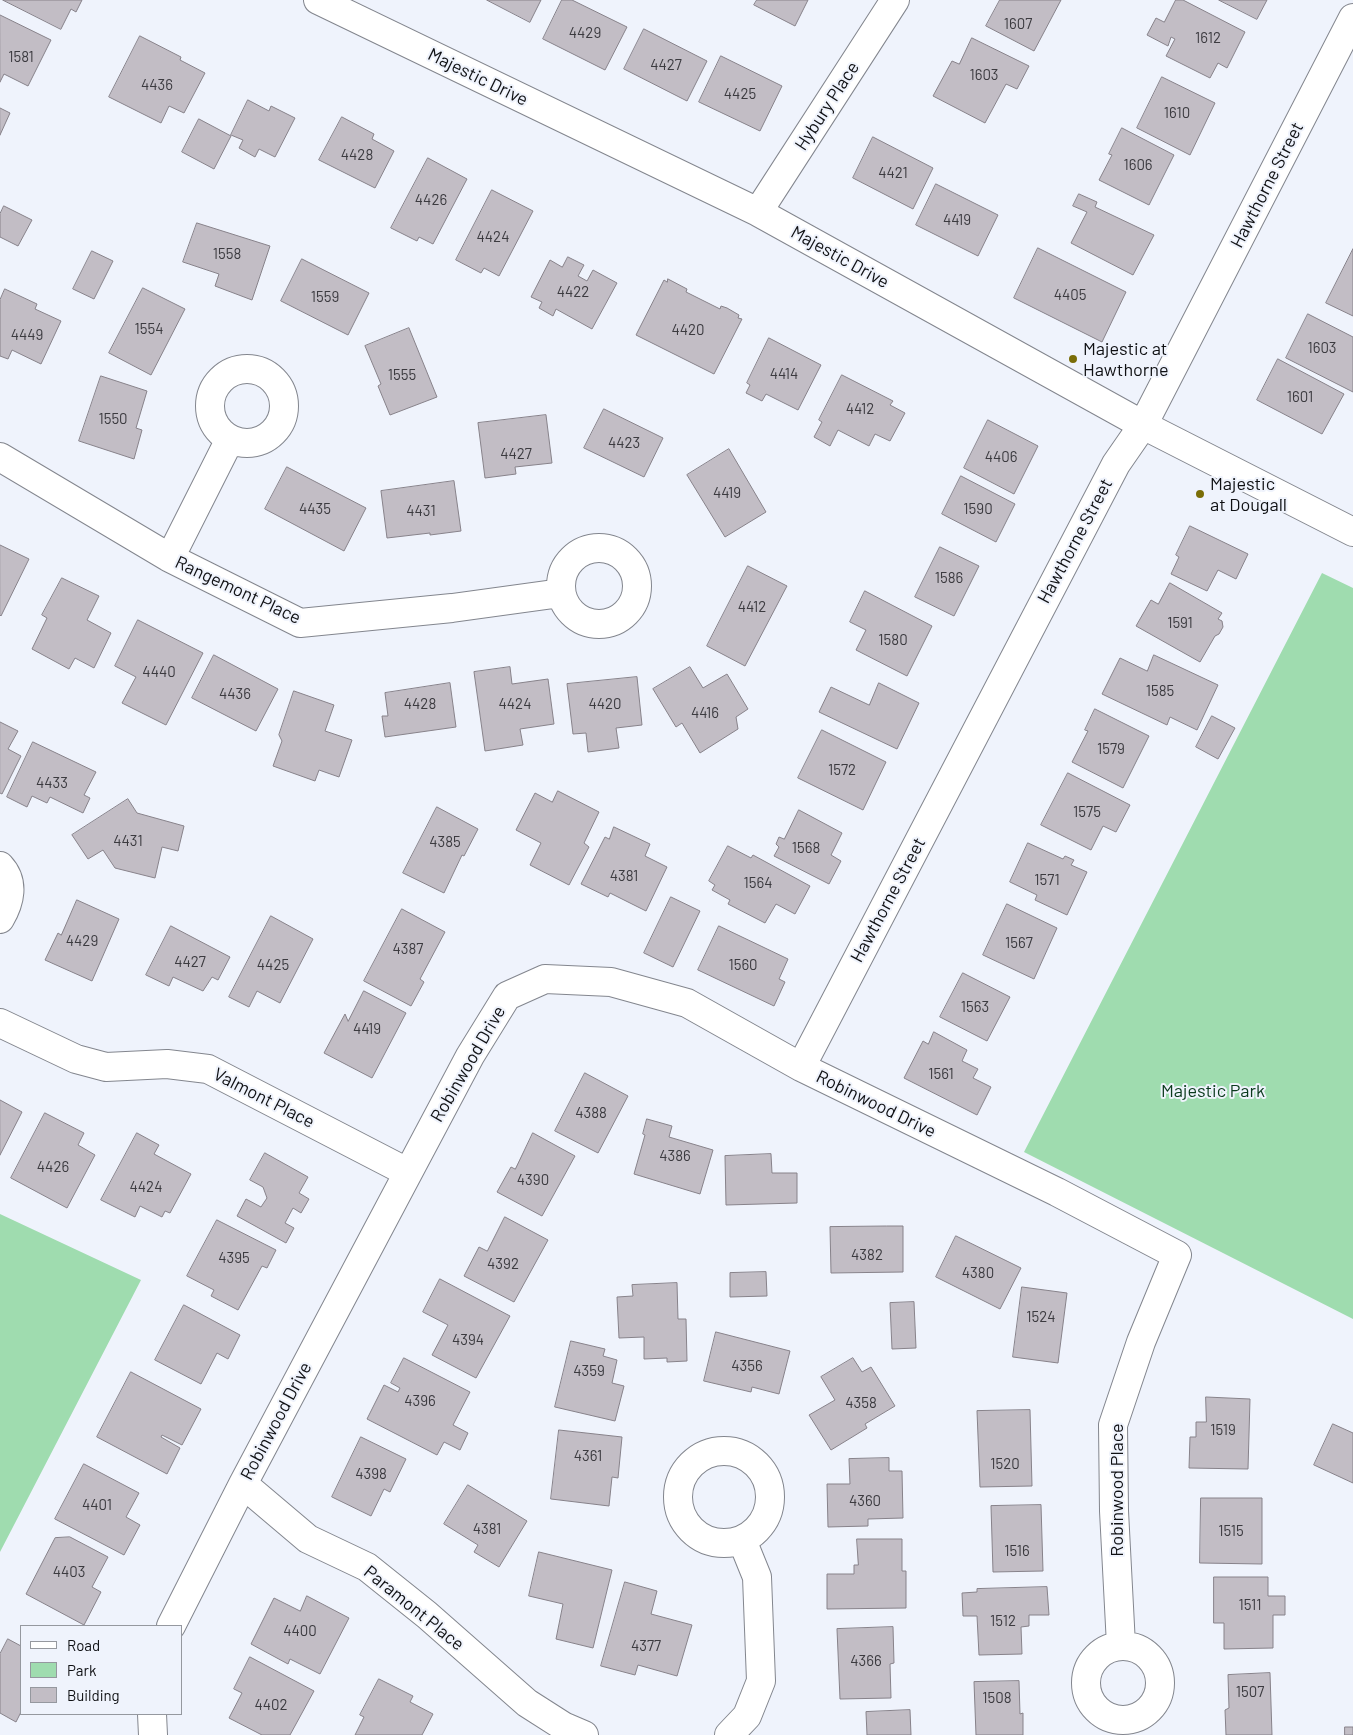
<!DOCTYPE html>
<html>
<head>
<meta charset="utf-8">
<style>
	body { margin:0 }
	#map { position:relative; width:1353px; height:1735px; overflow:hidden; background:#eff3fc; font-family:Barlow,sans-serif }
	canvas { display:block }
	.legend { position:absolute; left:20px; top:1625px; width:162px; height:90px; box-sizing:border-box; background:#eff3fc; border:1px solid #95989f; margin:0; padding:6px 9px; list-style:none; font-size:15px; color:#0f1013 }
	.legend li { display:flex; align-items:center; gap:10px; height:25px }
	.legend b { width:25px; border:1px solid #95989f }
</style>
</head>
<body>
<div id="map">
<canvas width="1353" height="1735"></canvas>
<ul class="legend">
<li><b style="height:6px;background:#fff"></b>Road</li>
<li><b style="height:14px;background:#9fdcaf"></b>Park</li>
<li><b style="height:14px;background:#c2bdc5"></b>Building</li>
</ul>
</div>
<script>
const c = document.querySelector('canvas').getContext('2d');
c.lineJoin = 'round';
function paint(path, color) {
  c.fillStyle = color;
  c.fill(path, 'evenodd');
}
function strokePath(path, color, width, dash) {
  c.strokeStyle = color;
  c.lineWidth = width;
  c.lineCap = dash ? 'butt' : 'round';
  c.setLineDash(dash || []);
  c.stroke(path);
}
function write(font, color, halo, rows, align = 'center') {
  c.font = font + ' Barlow,sans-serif';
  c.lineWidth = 4;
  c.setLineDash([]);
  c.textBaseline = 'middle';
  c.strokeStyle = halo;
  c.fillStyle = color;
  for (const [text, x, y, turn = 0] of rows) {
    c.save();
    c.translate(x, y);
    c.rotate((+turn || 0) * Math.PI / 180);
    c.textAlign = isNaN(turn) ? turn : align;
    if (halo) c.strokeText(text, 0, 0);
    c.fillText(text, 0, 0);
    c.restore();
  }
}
paint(new Path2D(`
	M1322,573L1353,588V1319L1024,1152Z
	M0,1214L141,1280L0,1552Z`), '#9fdcaf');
const building = new Path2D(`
	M3,0H82L76,12L71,9L61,29Z
	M487,0H541L530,22Z
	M562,0H572L627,27L605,70L543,39Z
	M757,0H808L795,26L754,5Z
	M1000,0H1061L1034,51L986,26Z
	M1176,0H1183L1245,32L1227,68L1218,63L1210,78L1166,56L1175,39L1171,37L1168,46L1147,35L1156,18L1164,22Z
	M1219,0H1267L1257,19Z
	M0,15L51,40L28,86L4,74L0,82Z
	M644,29L707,61L687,101L624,69Z
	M140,36L181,57L180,60L205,73L184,113L169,106L161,123L109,97Z
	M972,38L1029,66L1017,89L1006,84L985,123L933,96L952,61L959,64Z
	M721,56L782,86L760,131L699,102Z
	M1162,77L1215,103L1190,155L1137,128Z
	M248,100L269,111L271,106L295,118L275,157L259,149L255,157L239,148L243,140L231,135Z
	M0,108L10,113L0,135Z
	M342,117L374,134L372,139L394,151L375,188L319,160Z
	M199,119L231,136L214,169L182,152Z
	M1122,128L1174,155L1149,205L1099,180L1112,155L1109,154Z
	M873,137L933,168L913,209L853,178Z
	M428,158L467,179L433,244L419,237L417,241L391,228Z
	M936,184L998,215L978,256L916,225Z
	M492,190L533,211L499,276L484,268L481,273L456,260Z
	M1079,194L1097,202L1095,207L1154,235L1133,275L1071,243L1087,212L1073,206Z
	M4,206L32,220L18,246L0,237V214Z
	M197,223L270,246L252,300L215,286L219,274L183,262Z
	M1038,248L1126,292L1102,342L1014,298Z
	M1353,249V316L1326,303Z
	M92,251L113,261L94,299L73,289Z
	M568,257L584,265L578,276L587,281L593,270L617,283L592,329L556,309L553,316L539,308L542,302L531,297L550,260L562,267Z
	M302,259L369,293L348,335L281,301Z
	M668,279L687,289L686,292L720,309L721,306L727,308L739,315L738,318L742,319L714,374L636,335L664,280L667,282Z
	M143,288L185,309L151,375L109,353Z
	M5,289L37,304L35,309L61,321L41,364L12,350L8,359L0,356V300Z
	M1308,314L1353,337V392L1286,358Z
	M409,328L437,397L390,415L378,386L381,384L365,346Z
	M769,338L821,365L798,410L766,394L762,401L746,393L750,385L747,383Z
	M1278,359L1344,394L1322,434L1257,400Z
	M842,375L893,401L890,405L905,413L890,441L875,434L869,446L838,430L830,446L814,437L822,422L819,420Z
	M101,376L147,391L136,428L142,430L134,459L79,441Z
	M604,409L663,438L644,477L584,448Z
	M546,415L552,463L515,467L516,474L485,478L478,423Z
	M988,420L1038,446L1014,494L964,468Z
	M729,449L766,512L725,537L687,475Z
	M287,467L366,508L344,551L265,509Z
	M961,476L1015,504L996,542L942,514Z
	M454,481L461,531L430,535V533L387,538L381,491Z
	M1190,526L1248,554L1236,579L1218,570L1207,591L1171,574L1179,557L1176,555Z
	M0,545L29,559L1,616L0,615Z
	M940,547L979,566L954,616L915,597Z
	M748,566L787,586L745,666L707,646Z
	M62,578L99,596L87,620L111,633L94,668L75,658L69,669L32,649L47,618L42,615Z
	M1170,583L1222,613L1218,619L1222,621L1223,627L1219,634L1215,636L1200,662L1136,626L1151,600L1158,604Z
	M865,591L932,626L907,676L856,650L866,630L850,622Z
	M138,620L203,653L166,725L122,703L136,677L115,666Z
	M214,655L278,689L256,731L192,698Z
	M1154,655L1218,685L1197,730L1170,717L1167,725L1102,694L1120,658L1147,671Z
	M510,667L512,684L548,679L554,724L520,729L523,745L485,751L474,672Z
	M690,667L703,688L727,674L748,709L736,717L738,729L700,753L682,723L676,727L653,689Z
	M637,677L642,725L616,728L619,748L588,752L586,733L573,734L567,684Z
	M450,683L456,727L385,737L382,716H388L385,693Z
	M879,683L919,703L897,749L819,712L831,687L869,705Z
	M294,691L334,705L325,731L352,740L339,777L319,770L315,781L273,766L282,741L279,735Z
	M1095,709L1149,736L1123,788L1072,762L1088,731L1085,730Z
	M1212,716L1235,728L1218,759L1196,747Z
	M0,722L18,731L8,749L21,756L2,794L0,793Z
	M822,730L886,762L863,810L798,778Z
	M33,742L96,772L84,795L90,798L83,813L50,797L47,803L32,796L27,807L7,797Z
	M1068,773L1130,805L1116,832L1103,826L1091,850L1041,825Z
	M558,791L599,812L584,843L589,847L569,885L530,865L541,843L516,830L535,793L552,802Z
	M128,799L137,813L184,826L178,851L162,847L155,878L115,868L103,850L88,859L72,835Z
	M437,807L478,829L464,856L462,855L444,893L403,873Z
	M799,810L842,833L831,855L841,861L829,884L774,856L779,847L776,844L779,837L784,839Z
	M614,827L650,844L645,856L667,867L646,911L610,893L608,897L581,884L605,837L609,839Z
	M1028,843L1063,859L1065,856L1074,860L1071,865L1087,872L1067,915L1035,900L1037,895L1010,882Z
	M728,846L751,858L753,855L810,886L795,914L776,904L765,923L728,904L730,900L712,890L715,885L709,881Z
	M671,897L700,911L673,967L644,953Z
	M77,900L119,919L92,981L45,960L58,933L61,935Z
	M1007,904L1057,928L1034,979L983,955Z
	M402,909L445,932L420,979L424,982L411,1006L364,981Z
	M271,916L313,939L280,1003L257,991L249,1007L229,997Z
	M171,926L230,957L218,980L212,977L203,991L173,977L169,986L146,975Z
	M719,926L788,959L779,979L785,982L774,1006L698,970Z
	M963,973L1010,997L987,1041L940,1017Z
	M364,991L406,1013L372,1078L324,1053L345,1014L348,1021Z
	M934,1032L967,1050L962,1061L978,1069L973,1078L991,1087L977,1115L904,1078L923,1041L928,1044Z
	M585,1073L628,1096L598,1153L555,1131Z
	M0,1100L22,1112L0,1155Z
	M45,1113L84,1133L78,1145L95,1155L67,1208L11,1178Z
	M647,1119L672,1126L669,1137L713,1150L700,1194L634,1174L645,1135L643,1134Z
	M137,1133L159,1145L154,1154L191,1174L170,1213L165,1211L162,1217L140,1206L135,1217L101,1200Z
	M533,1133L575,1156L542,1216L497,1192L511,1167L515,1169Z
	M265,1153L308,1177L299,1193L309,1199L301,1213L293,1208L285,1223L294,1228L286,1243L237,1216L246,1199L261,1207L267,1198L263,1187L250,1180Z
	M771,1154L772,1173H797V1203L726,1205L725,1156Z
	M505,1217L548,1240L514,1302L464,1276L479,1247L487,1251Z
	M217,1220L276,1250L267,1268L262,1266L238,1310L211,1296L214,1290L187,1276Z
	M887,1226H903V1272L831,1273L830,1227Z
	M956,1236L1021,1268L1000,1309L936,1277Z
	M766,1272L767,1296L730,1297V1273Z
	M440,1279L510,1316L476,1378L432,1355L448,1325L423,1312Z
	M677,1283L678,1319H686L687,1361L667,1362V1358L644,1359V1337L619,1338L617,1297L633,1296L632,1285Z
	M1022,1287L1067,1293L1058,1363L1013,1357Z
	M914,1302L916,1348L892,1349L890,1303Z
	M184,1305L240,1335L228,1359L217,1353L201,1384L155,1360Z
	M716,1332L790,1351L779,1394L752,1387L751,1392L704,1381Z
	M571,1341L605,1349L603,1356L617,1360L612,1383L624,1386L615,1421L555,1407Z
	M404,1358L470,1392L453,1425L468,1433L460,1450L444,1442L437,1455L367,1419L384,1385L398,1392L400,1388L391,1383Z
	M853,1358L862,1372L871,1367L895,1406L865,1424L867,1428L831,1450L809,1415L835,1400L821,1377Z
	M131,1372L201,1409L182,1445L162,1435L161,1437L180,1448L167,1474L97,1437Z
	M1206,1397L1250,1399L1248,1469L1189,1468L1190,1437H1196V1422H1206Z
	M1030,1410L1032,1486L980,1487L977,1411Z
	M1333,1424L1353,1433V1483L1314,1465Z
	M559,1430L622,1437L618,1478L612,1477L609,1506L551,1499Z
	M361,1437L406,1459L390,1492L384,1489L371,1516L332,1497Z
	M889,1458V1471H902L903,1518L868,1519V1526L828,1527L827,1484H850L849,1459Z
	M84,1464L139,1493L126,1517L140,1525L124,1555L55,1519Z
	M468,1485L527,1521L499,1567L474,1552L478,1545L444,1524Z
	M1201,1498H1262V1564L1200,1563Z
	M1041,1505L1043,1571L993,1572L991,1506Z
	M70,1537L108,1557L92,1587L101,1592L84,1625L26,1594L55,1538Z
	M857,1539H902V1571H906V1608L827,1609V1574H854V1565H858Z
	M539,1552L612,1570L593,1648L556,1639L563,1604L529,1596Z
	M1214,1577H1268V1596H1285V1615H1273V1648L1224,1649V1623H1214Z
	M625,1582L657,1591L651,1614L692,1625L677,1676L638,1665L635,1675L601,1666Z
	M1047,1587L1049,1615H1029V1626L1021,1627L1022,1654L979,1655L977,1616H963L962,1593L977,1592V1589Z
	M307,1596L349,1618L320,1674L290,1659L288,1664L251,1644L274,1598L300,1611Z
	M893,1627L894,1663L890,1664L891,1698L840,1699L837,1629Z
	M8,1639L21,1646V1712L16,1722L0,1713V1654Z
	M250,1657L314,1691L290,1735H262L229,1718L242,1693L234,1689Z
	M1270,1673L1272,1735H1226L1225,1710L1229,1708L1228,1675Z
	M379,1679L413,1696L410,1702L433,1714L422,1735H355L364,1717L360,1715Z
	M1019,1681L1020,1714L1023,1713V1735H976L974,1682Z
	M910,1710L911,1735H867L866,1712Z
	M1345,1727H1353V1735H1345Z`);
paint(building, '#c2bdc5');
strokePath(building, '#87828a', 1);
const minor = new Path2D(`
	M318,0L758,212L1143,425L1353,532
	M758,212L895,0
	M210 406a37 37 0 1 1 74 0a37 37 0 1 1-74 0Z
	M0,457L170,558L300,623L452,608L561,593
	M561 586a38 38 0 1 1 76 0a38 38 0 1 1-76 0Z
	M170,558L230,439
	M0,866C15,882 10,902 0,919
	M0,1023L76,1059L106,1067L167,1064L208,1069L407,1172
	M801,1067L1116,464L1143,425L1353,18
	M678 1497a46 46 0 1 1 92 0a46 46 0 1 1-92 0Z
	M243,1484L308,1539L367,1567L427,1615L527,1703L563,1726L584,1735
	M171,1626L243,1484L470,1056L507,996L545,979L611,982L687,1003L801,1067L1057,1192L1177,1255L1141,1342L1113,1425L1114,1511L1121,1645
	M1086 1683a37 37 0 1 1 74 0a37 37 0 1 1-74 0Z
	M152,1714L153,1735
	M729,1735L747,1716L761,1681L757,1577L742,1540`);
strokePath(minor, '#83868e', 30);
strokePath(minor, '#fff', 28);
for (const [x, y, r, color] of [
	[1073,359,5,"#7a6d07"],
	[1200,494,5,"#7a6d07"]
]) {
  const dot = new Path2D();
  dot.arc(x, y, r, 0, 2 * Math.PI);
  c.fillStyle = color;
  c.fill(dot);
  strokePath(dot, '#eff3fc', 2);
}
write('15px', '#3c3b40', null, [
	["1607",1018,24],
	["4429",585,33],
	["1612",1208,38],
	["1581",21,57],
	["4427",666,65],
	["1603",984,75],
	["4436",157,85],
	["4425",740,94],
	["1610",1177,113],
	["4428",357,155],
	["1606",1138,165],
	["4421",893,173],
	["4426",431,200],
	["4419",957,220],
	["4424",493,237],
	["1558",227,254],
	["4422",573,292],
	["4405",1070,295],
	["1559",325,297],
	["1554",149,329],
	["4420",688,330],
	["4449",27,335],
	["1603",1322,348],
	["4414",784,374],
	["1555",402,375],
	["1601",1300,397],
	["4412",860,409],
	["1550",113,419],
	["4423",624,443],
	["4427",516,454],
	["4406",1001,457],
	["4419",727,493],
	["4435",315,509],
	["1590",978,509],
	["4431",421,511],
	["1586",949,578],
	["4412",752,607],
	["1591",1180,623],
	["1580",893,640],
	["4440",159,672],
	["1585",1160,691],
	["4436",235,694],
	["4428",420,704],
	["4424",515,704],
	["4420",605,704],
	["4416",705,713],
	["1579",1111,749],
	["1572",842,770],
	["4433",52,783],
	["1575",1087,812],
	["4431",128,841],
	["4385",445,842],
	["1568",806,848],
	["4381",624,876],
	["1571",1047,880],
	["1564",758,883],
	["4429",82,941],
	["1567",1019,943],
	["4387",408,949],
	["4427",190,962],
	["4425",273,965],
	["1560",743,965],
	["1563",975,1007],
	["4419",367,1029],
	["1561",941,1074],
	["4388",591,1113],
	["4386",675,1156],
	["4426",53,1167],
	["4390",533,1180],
	["4424",146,1187],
	["4382",867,1255],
	["4395",234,1258],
	["4392",503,1264],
	["4380",978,1273],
	["1524",1041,1317],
	["4394",468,1340],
	["4356",747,1366],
	["4359",589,1371],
	["4396",420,1401],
	["4358",861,1403],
	["1519",1223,1430],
	["4361",588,1456],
	["1520",1005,1464],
	["4398",371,1474],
	["4360",865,1501],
	["4401",97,1505],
	["4381",487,1529],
	["1515",1231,1531],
	["1516",1017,1551],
	["4403",69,1572],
	["1511",1250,1605],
	["1512",1003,1621],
	["4400",300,1631],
	["4377",646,1646],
	["4366",866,1661],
	["1507",1250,1692],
	["1508",997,1698],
	["4402",271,1705]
]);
write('18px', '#0f1013', '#eff3fc', [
	["Majestic Drive",478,77,26],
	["Hybury Place",827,106,-57],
	["Hawthorne Street",1267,185,-63],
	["Majestic Drive",840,257,29],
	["Hawthorne Street",1075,541,-62],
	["Rangemont Place",238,590,25],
	["Hawthorne Street",888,900,-62],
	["Robinwood Drive",468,1064,-60],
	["Valmont Place",264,1098,27],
	["Robinwood Drive",876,1104,26],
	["Robinwood Drive",276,1421,-62],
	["Robinwood Place",1117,1490,-90],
	["Paramont Place",414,1608,39]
]);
write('18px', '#0f1013', '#eff3fc', [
	["Majestic at",1083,349],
	["Hawthorne",1083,370],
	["Majestic",1210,484],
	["at Dougall",1210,505]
], 'left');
write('18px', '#0b3a1d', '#eff3fc', [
	["Majestic Park",1213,1091]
]);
</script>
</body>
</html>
